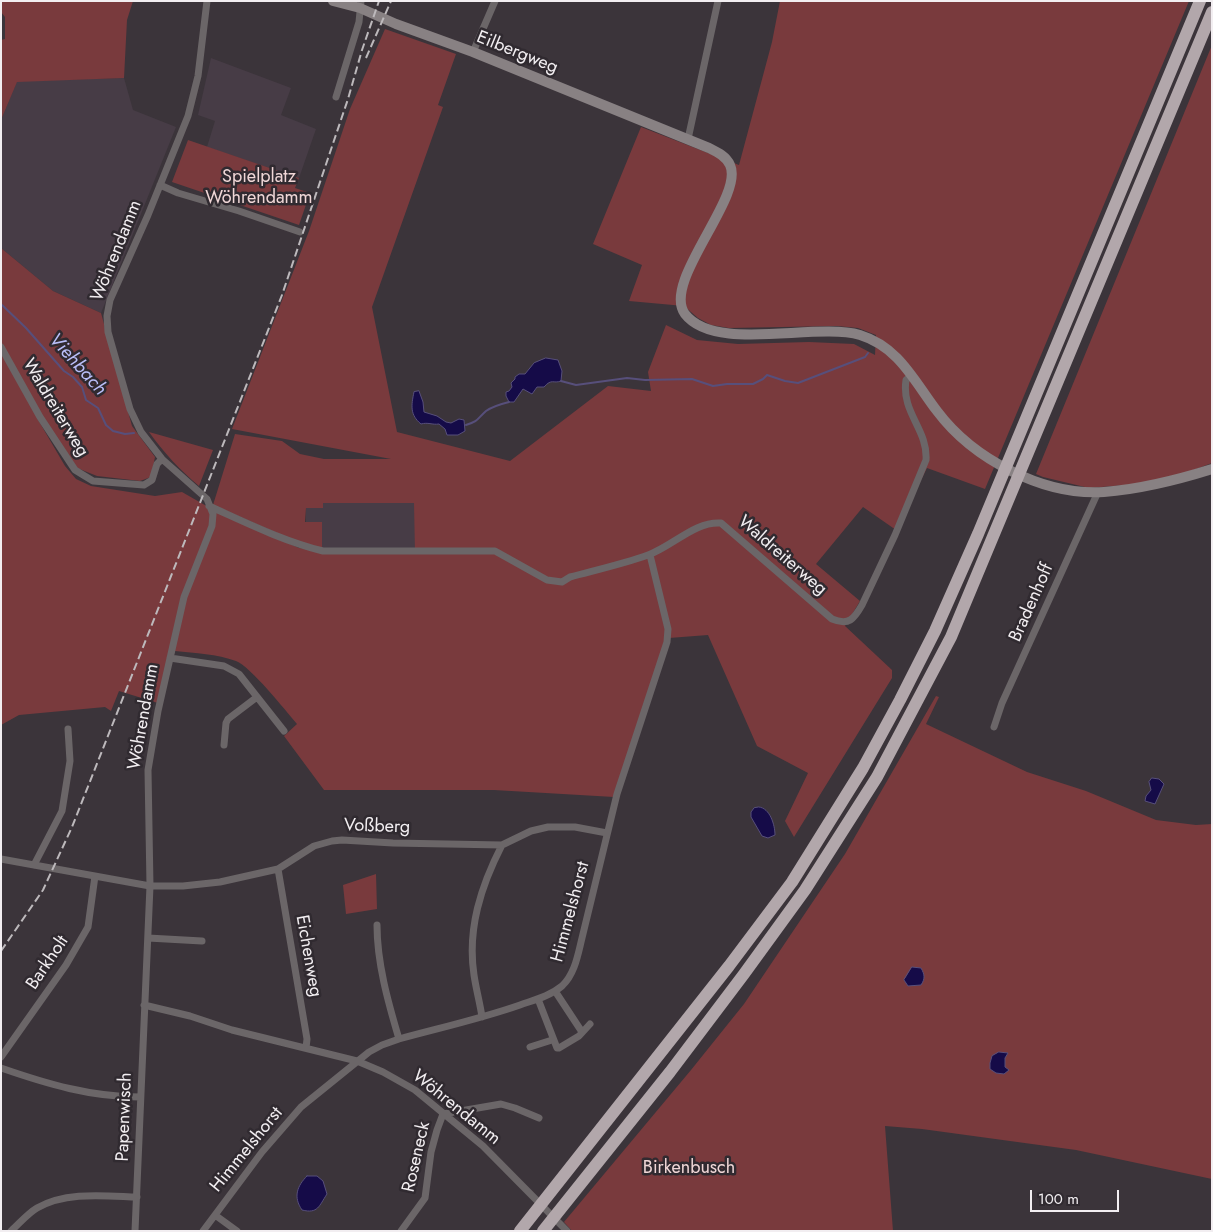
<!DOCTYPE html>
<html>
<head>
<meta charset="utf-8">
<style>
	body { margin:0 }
	#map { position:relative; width:1213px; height:1232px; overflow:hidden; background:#3b343a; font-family:Jost,sans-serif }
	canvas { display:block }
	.frame { position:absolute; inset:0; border:2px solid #f2eef1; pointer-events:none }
	.scale { position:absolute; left:1030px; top:1190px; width:89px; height:22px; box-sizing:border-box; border:2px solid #f2eef1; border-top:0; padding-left:6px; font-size:15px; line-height:18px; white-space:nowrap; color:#f2eef1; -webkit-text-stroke:4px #302a30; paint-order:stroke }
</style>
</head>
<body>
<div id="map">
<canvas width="1213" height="1232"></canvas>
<div class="frame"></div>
<div class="scale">100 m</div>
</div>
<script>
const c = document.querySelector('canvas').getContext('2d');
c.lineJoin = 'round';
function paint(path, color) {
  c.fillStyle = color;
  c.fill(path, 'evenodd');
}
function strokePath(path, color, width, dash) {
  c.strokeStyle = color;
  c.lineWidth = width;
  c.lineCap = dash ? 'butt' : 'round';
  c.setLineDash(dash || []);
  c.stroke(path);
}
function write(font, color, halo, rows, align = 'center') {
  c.font = font + ' Jost,sans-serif';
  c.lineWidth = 5;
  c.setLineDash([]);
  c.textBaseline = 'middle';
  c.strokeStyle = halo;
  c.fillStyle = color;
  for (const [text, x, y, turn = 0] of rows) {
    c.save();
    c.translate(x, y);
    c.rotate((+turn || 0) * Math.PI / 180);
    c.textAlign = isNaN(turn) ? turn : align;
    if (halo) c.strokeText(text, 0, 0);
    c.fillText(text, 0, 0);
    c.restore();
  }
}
paint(new Path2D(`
	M211,58L291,88L281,115L316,129L299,178L207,147L215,121L198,115Z
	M124,78L133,110L176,127L101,313L53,291L1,248V120L17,81Z
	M323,503H415V549L322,548V522H306V508H323Z`), '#473c46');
paint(new Path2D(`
	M1,1H133L127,20L124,78L17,82L1,120V40L5,39V17L1,12Z
	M780,1H1189L985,489L927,468L896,530L863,507L816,564L860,601L845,626L892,670V678L794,837L785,821L808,773L757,746L708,635L669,638L614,797L494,790H324L284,736L297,724C285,710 251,667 236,661C217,654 195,653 175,651L158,703L119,691L111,711L105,707L19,715L1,725V248L53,291L101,313L132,426L155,457L151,477L140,481L97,476L77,468L37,418L65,466L76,479L91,486L155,496L182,492L210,508L299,548L415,553L414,503H323V508H306L305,522H322V548L295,541L213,505L235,434L282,441L300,454L324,459H391L232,429L309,231L350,109L385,29L456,54L438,105L443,107L372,307L397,432L510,461L608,386L651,391L648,372L666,325L697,340L738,344L809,342L854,344L875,355L876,335L858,328L837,326L729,328L711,325L698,318L684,306L629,301L642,265L593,244L641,127L739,165L772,42Z
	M1212,45V463L1188,472L1138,484L1089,488L1043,477L1036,474Z
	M188,140L299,178L295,188L310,193L299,225L172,182Z
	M149,432L213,450L199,486C180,470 164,453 149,432Z
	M936,696L939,697L926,724L1027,772L1086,791L1156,820L1196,825L1212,824V1179L1076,1150L922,1129L885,1126L893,1231H572L564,1222L691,1070L744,1004L845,854Z
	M376,874L377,909L346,914L343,885Z`), '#793a3d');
const water = new Path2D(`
	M546,358L558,360L562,371L561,381C553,384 552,378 544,387H537L532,394L523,389L514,402H509L506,396V392L509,391L512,387L511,383L515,379V377L519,374H525L534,363Z
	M419,391L423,402L424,412L437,416L446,422L451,423L459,419L464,420L465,431L458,435H447L445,429L439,424C432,425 428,422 421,424C410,415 411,406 414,392Z
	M1152,778L1159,779L1164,784L1155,804L1145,801L1146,796L1151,790L1149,782Z
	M759,807C770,808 775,825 775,835L768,838L762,836L751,817V812L754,808Z
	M912,967L921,968C925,975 925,979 921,985L908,986L904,980Z
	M999,1052L1008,1053L1005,1058V1067L1009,1070L1004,1074L996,1073L990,1069V1063L992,1056Z
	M307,1176H317L323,1181L327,1194C319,1206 318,1214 302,1210C293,1197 297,1186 307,1176Z`);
paint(water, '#150b48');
strokePath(water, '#574f7b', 1);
strokePath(new Path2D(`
	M1,304L26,328L64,371L73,377L82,387L86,400L98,408L106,425L113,431L125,434L134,433
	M561,381L576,385L627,378L645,380L692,379L713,386L727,384H753L763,379L767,375L785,381L798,383L865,357L868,353
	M466,425C479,421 477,419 486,411C493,406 501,404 509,402`), '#574f7b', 2);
strokePath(new Path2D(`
	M473,52L495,1
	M336,97L359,22L361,1
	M688,139L718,1
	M160,185L178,193L239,211L300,232
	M1,347L40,417L75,470L93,481L144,485L152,480L157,464L162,459
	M209,506C247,523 283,541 323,551H495L547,580L562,582L570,577C596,570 623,564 648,555C673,546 695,521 721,523L832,619C849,626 854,619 862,605L895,535L926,460C928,429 901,413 906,380L912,375
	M170,658L224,666L239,674L284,731
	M994,727L1002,703L1098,492
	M224,745L226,723L228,719L257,697
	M1,859L150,886H183L220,882L278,869L314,846L332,841L342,840L393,843L502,845L531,831L548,827H575L607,833
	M34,865L62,811L70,761L68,729
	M278,869L307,1039L306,1048
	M377,925C377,963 388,1002 399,1039
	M148,938L202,941
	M555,991L582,1032
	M538,999L557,1048H559L579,1036L590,1024
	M144,1005L190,1016L232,1030L357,1061L383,1072L415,1090L483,1146L567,1231
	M482,1017C480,1003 476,989 474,975C467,929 481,886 502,845
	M530,1047L552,1040
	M1,1057L66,965L88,927L95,876
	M1,1068C47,1084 91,1097 140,1097
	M215,1215L237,1231
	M11,1231C20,1223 27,1214 37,1208C66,1191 106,1196 137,1197
	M135,1231L150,886L148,770L158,711L184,597L212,526L213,514L207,499L162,459L141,432L130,409L108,332L107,316L110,300L148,215L188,116L198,76L207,1
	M203,1231L262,1152L301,1107L369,1052L382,1045L399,1039C439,1028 480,1019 520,1005C534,1000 550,996 562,986C575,974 578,954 582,938L617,794L667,642L668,629L650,555
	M401,1231L425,1198L431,1152L437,1130L443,1114L501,1104L515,1108L539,1118`), '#6b6668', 7);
strokePath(new Path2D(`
	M333,1L360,8L396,24L473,52L709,148C717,152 726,156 730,165C745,197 661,282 685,314C715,353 815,322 860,335C899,347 914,381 937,411C973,459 1043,496 1104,492C1141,489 1177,480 1212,469`), '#888183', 10);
strokePath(new Path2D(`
	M520,1231L729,966L792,882L863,768L900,700L935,631L978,534L1200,1
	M543,1231L670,1072L744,974L805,890L877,777L951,637L1212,12`), '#b2a7ab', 12);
strokePath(new Path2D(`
	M366,58L391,1
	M1,951L43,890L72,827L282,295L348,99L362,50L379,1`), '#bdb9bc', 2, [8, 4]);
write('18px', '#f2eef1', '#302a30', [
	["Eilbergweg",517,53,22],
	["Wöhrendamm",117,251,-68],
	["Waldreiterweg",55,408,59],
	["Waldreiterweg",782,556,41],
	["Bradenhoff",1032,603,-66],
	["Wöhrendamm",144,717,-80],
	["Voßberg",377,827,2],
	["Himmelshorst",571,912,-75],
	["Eichenweg",308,956,80],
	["Barkholt",48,963,-56],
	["Wöhrendamm",456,1108,39],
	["Papenwisch",125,1117,-88],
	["Himmelshorst",247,1150,-51],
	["Roseneck",417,1157,-77]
]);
write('18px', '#f0d7d7', '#302a30', [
	["Spielplatz",259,178],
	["Wöhrendamm",259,199],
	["Birkenbusch",689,1169]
]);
write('italic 19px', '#b9bef8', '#302a30', [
	["Viehbach",77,365,48]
]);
</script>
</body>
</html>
